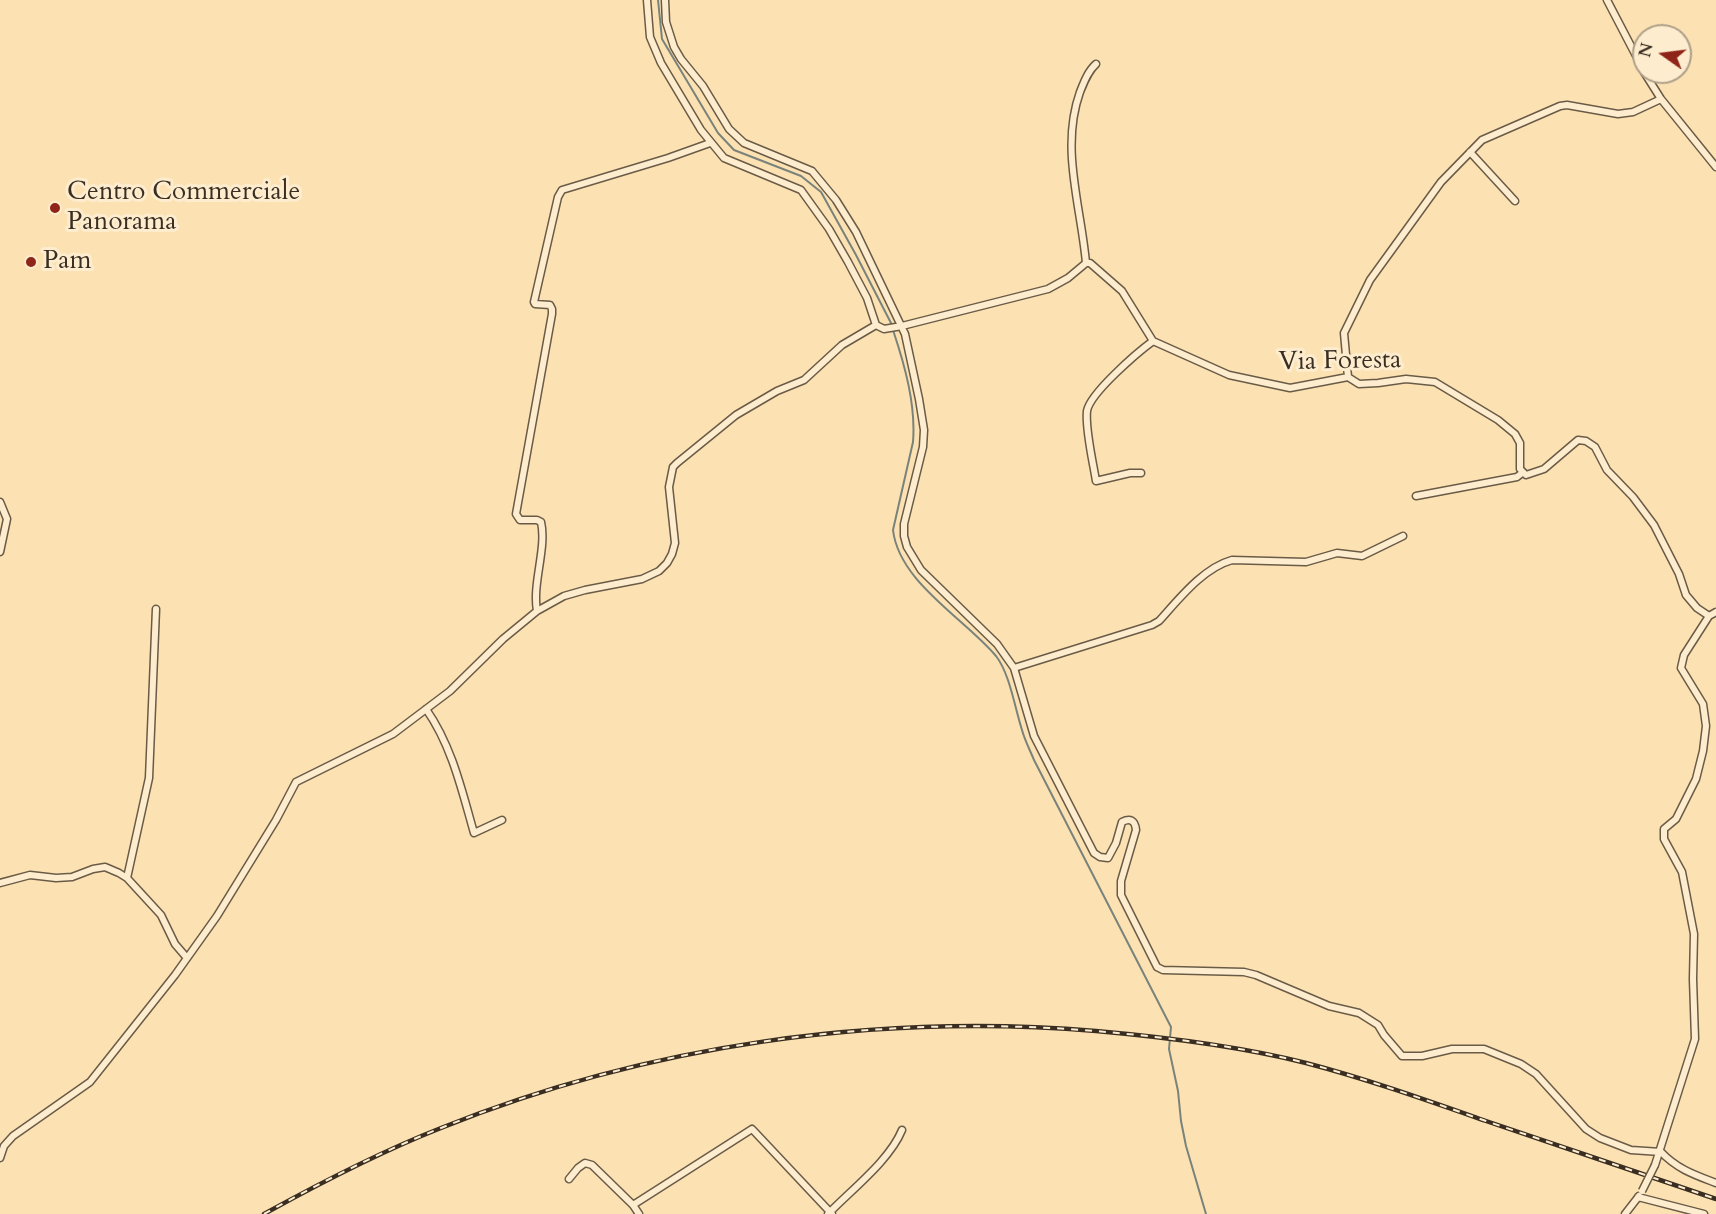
<!DOCTYPE html>
<html>
<head>
<meta charset="utf-8">
<style>
	body { margin:0 }
	#map { position:relative; width:1716px; height:1214px; overflow:hidden; background:#fce1b3; font-family:Cardo,serif }
	canvas { display:block }
	.north { position:absolute; left:1632px; top:24px; width:60px; height:60px; box-sizing:border-box; background:#fdecce; border:2px solid #afa089; border-radius:50%; rotate:284deg; font-size:16px; font-weight:700; line-height:24px; text-align:center; color:#392e21 }
	.north::after { content:''; display:block; margin:auto; width:21px; height:27px; background:#8f2418; clip-path:polygon(50% 0,100% 100%,50% 72%,0 100%) }
</style>
</head>
<body>
<div id="map">
<canvas width="1716" height="1214"></canvas>
<div class="north">N</div>
</div>
<script>
const c = document.querySelector('canvas').getContext('2d');
c.lineJoin = 'round';
function strokePath(path, color, width, dash) {
  c.strokeStyle = color;
  c.lineWidth = width;
  c.lineCap = dash ? 'butt' : 'round';
  c.setLineDash(dash || []);
  c.stroke(path);
}
function write(font, color, halo, rows, align = 'center') {
  c.font = font + ' Cardo,serif';
  c.lineWidth = 6;
  c.setLineDash([]);
  c.textBaseline = 'middle';
  c.strokeStyle = halo;
  c.fillStyle = color;
  for (const [text, x, y, turn = 0] of rows) {
    c.save();
    c.translate(x, y);
    c.rotate((+turn || 0) * Math.PI / 180);
    c.textAlign = isNaN(turn) ? turn : align;
    if (halo) c.strokeText(text, 0, 0);
    c.fillText(text, 0, 0);
    c.restore();
  }
}
strokePath(new Path2D(`
	M658,0L662,39L718,133L734,150L801,176L821,192L856,255L892,325
	M893,330C905,366 916,405 913,442L893,530C899,582 964,618 996,656C1010,674 1015,709 1022,730C1025,741 1030,750 1034,760L1171,1027L1169,1049L1178,1091L1181,1121L1186,1146L1206,1214`), '#79837b', 2);
const minor = new Path2D(`
	M647,0L650,37L661,63L701,130L724,158L801,190L829,229L848,262L867,298L876,325
	M665,0L666,22L674,47L681,59L703,86L729,129L744,143L812,171L836,200L856,232L905,334L919,399L924,430L923,447L904,524V536L907,547L921,570L997,644L1014,668L1034,736L1094,853L1100,857L1108,858L1116,843L1122,822C1130,818 1135,820 1136,830L1121,881V895L1157,967L1163,970L1244,972L1256,975L1329,1006L1359,1013L1378,1025L1384,1035L1402,1056H1422L1452,1049H1484L1521,1064L1536,1074L1586,1129L1600,1138L1631,1150L1661,1152C1677,1169 1695,1175 1716,1183
	M1607,0L1644,71
	M1644,72L1661,99L1716,167
	M1470,152L1515,201
	M1086,263C1081,206 1060,148 1080,92C1084,82 1088,71 1096,64
	M876,325L884,329L902,326L1048,289L1068,278L1086,263H1090L1122,291L1153,341L1229,375L1290,388L1348,377L1359,384L1378,383L1406,379L1435,382L1498,420L1515,434L1520,443V469L1526,475L1544,469L1578,440L1586,441L1595,447L1607,470L1633,497L1654,525L1679,574L1686,595L1697,608L1709,616
	M1348,377L1344,333L1370,280L1441,182L1482,140L1560,106L1567,105L1618,114L1633,112L1661,99
	M1141,473H1130L1096,481C1093,462 1085,429 1087,411C1090,393 1138,352 1153,341
	M1416,496L1517,477L1522,473
	M0,502L7,519L0,552
	M537,611C532,583 547,548 541,522L537,520H520L516,514L552,314V309L550,305L535,304L534,302L558,197L562,190L668,158L710,143
	M1014,668L1152,625L1159,621C1179,599 1203,568 1232,560L1306,562L1337,553L1362,556L1403,536
	M426,709C452,746 462,791 474,833L502,820
	M127,878L149,778L156,609
	M0,883L30,875L56,878L72,877L93,869L105,867L119,873L127,878L161,915L175,944L187,958
	M0,1158L4,1146L13,1136L90,1082L175,975L217,916L276,820L296,782L393,734L450,691L503,639L537,611L564,596L585,590L642,579L659,571L667,563L672,554L675,543L669,487L673,467L677,463L736,415L777,391L804,380L842,345L876,325
	M1655,1165L1695,1039L1693,979L1694,934L1682,872L1664,839V829L1676,819L1696,779L1703,751L1706,726L1703,704L1681,668L1684,655L1709,616L1716,612
	M569,1179L578,1168L585,1163L592,1165L633,1205L639,1214
	M1638,1197L1704,1214
	M633,1205L752,1129L832,1214
	M828,1214C851,1190 890,1160 902,1130
	M1625,1214L1639,1196`);
strokePath(minor, '#6a5b46', 9);
strokePath(minor, '#fdecce', 6);
const rail = new Path2D(`
	M264,1214C322,1182 380,1152 441,1128C647,1045 875,1013 1096,1031C1164,1037 1239,1046 1306,1063C1367,1079 1426,1100 1486,1121C1563,1147 1639,1173 1716,1199`);
strokePath(rail, '#392e21', 4.5);
strokePath(rail, '#fdecce', 2, [7]);
const minorBridge = new Path2D(`
	M1642,1191L1655,1165`);
strokePath(minorBridge, '#6a5b46', 9, []);
strokePath(minorBridge, '#fdecce', 6);
for (const [x, y, r, color] of [
	[55,208,6,"#8f2418"],
	[31,262,6,"#8f2418"]
]) {
  const dot = new Path2D();
  dot.arc(x, y, r, 0, 2 * Math.PI);
  c.fillStyle = color;
  c.fill(dot);
  strokePath(dot, '#fdecce', 2);
}
write('26px', '#392e21', '#fdecce', [
	["Centro Commerciale",67,193],
	["Panorama",67,223],
	["Pam",43,262]
], 'left');
write('26px', '#392e21', '#fdecce', [
	["Via Foresta",1340,362,-1]
]);
</script>
</body>
</html>
